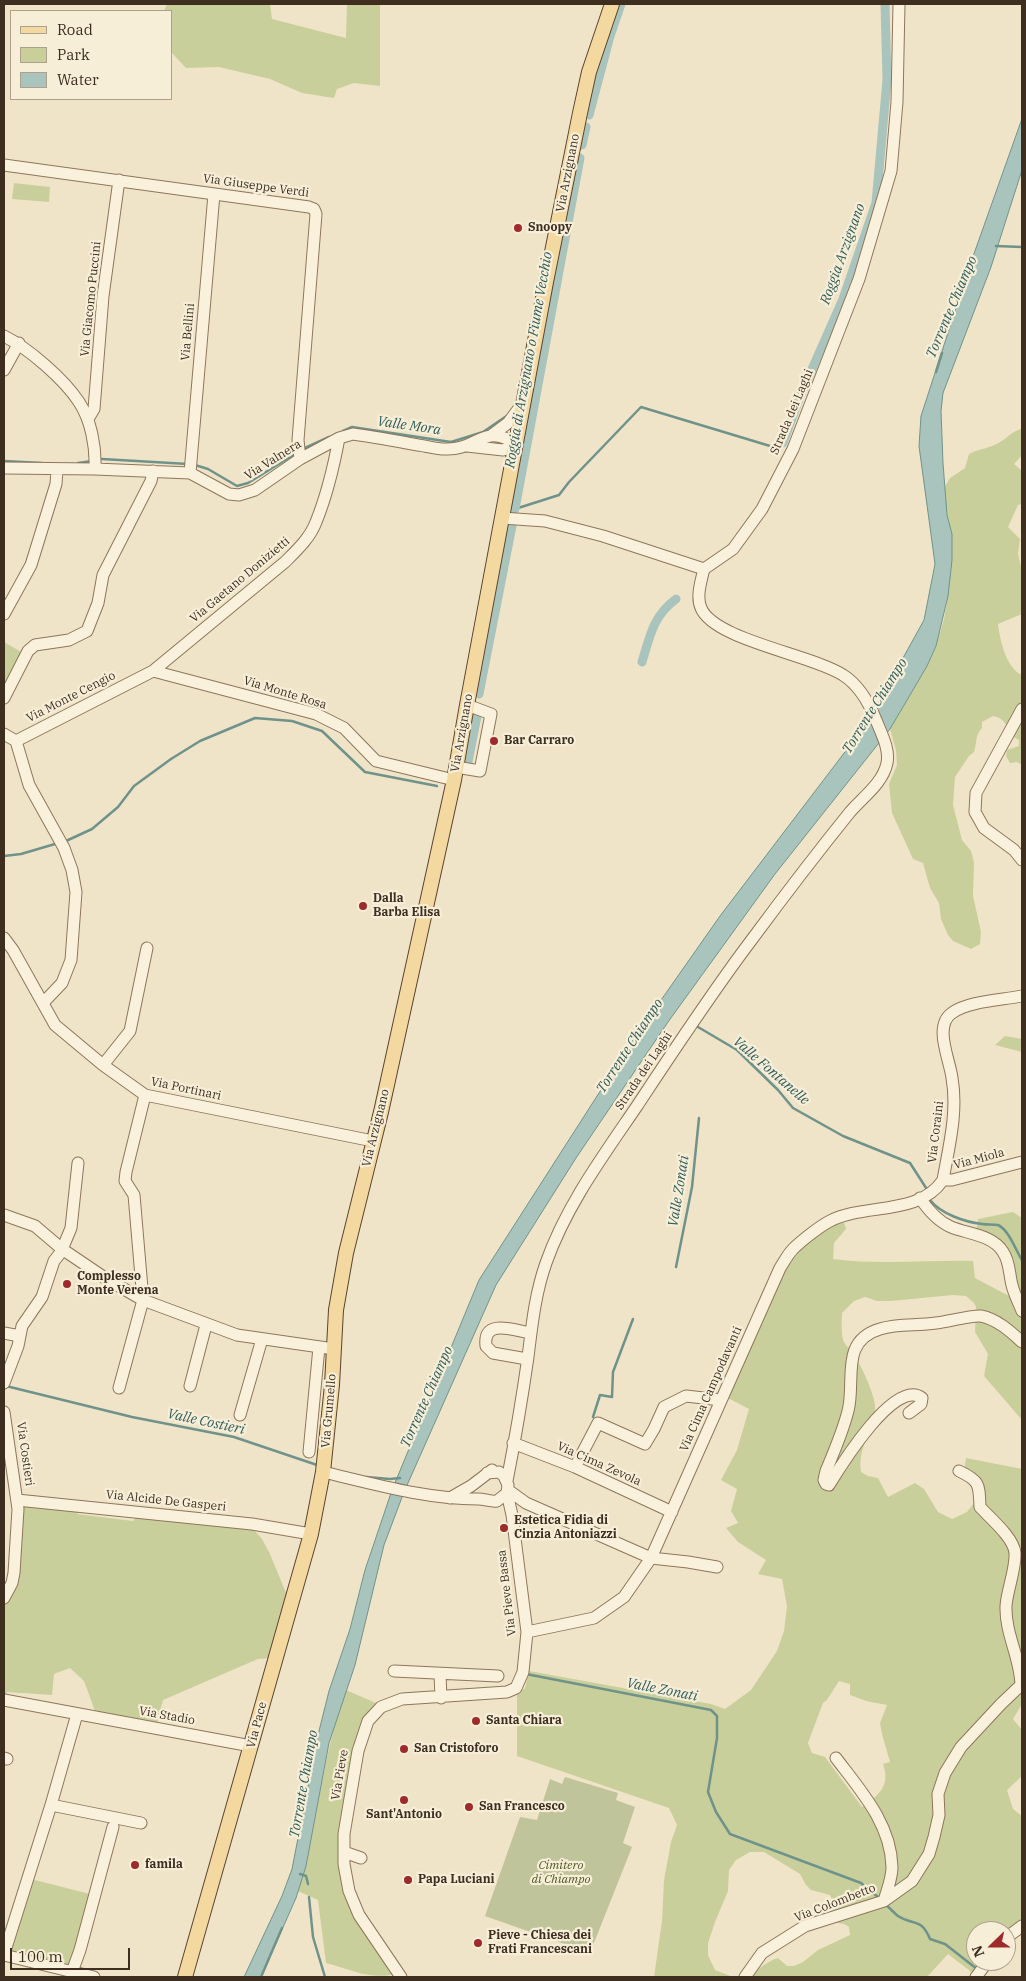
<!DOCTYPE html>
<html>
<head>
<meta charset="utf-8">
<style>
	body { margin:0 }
	#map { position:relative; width:1026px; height:1981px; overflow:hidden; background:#f0e4c8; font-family:"IBM Plex Serif",serif }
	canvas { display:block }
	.frame { position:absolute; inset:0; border:5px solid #3d2e20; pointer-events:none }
	.legend { position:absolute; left:10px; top:10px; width:162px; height:90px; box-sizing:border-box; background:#f7eed8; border:1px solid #ada18e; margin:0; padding:6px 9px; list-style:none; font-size:15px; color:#3d2e20 }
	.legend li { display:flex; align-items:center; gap:10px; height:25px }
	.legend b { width:25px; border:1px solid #ada18e }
	.north { position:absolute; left:966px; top:1921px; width:50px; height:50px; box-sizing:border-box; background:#f7eed8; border:1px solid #ada18e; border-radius:50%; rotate:248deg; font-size:14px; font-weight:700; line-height:20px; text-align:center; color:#3d2e20 }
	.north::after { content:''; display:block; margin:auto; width:18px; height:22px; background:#9e2a2b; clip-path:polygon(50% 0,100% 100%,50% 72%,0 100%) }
	.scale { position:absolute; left:10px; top:1948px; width:120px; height:22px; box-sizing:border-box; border:2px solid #3d2e20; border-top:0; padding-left:6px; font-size:15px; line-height:18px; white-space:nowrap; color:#3d2e20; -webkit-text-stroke:4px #f7eed8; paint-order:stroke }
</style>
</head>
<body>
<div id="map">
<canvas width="1026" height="1981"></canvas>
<div class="frame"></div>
<ul class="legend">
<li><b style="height:6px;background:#f3d9a0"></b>Road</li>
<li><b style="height:14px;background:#c9cf9b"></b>Park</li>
<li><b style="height:14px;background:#a9c4bc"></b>Water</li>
</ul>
<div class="north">N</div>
<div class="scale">100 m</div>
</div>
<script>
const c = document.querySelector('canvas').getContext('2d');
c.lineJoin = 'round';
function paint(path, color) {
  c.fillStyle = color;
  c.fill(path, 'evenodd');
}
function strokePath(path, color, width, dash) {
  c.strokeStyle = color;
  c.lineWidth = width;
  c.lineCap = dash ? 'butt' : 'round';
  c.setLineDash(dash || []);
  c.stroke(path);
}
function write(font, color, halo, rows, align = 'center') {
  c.font = font + ' "IBM Plex Serif",serif';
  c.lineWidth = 4.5;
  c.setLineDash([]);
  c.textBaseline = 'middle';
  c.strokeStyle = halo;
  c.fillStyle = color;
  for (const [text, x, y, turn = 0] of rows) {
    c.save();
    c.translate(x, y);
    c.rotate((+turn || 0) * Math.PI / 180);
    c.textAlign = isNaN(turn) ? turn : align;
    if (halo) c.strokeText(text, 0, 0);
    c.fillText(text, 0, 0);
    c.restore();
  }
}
paint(new Path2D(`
	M167,4H270L272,19L346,38L347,4H380V86L354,83L337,89L334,98L302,93L270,79L219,67L186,68L171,52V11H164Z
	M14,183L50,187L49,202L12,199Z
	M1021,429L1022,455L1014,464L1022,471V504L1018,505L1008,527L1020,539L1018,554L1022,571V614L998,624C1000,640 1006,668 1022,675V765L1017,762L1010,763L1006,756L1007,750L1019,746V740L1008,734C1007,723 1003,718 993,716L982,722V728C975,735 977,743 974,752L969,756L955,777L953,805L962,840L971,851L974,863L973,896L981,932L980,944L971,949L953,941L948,935L941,919L939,903L930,888L923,863L913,859L892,813L889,784L897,765L896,750L890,729L927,666L936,646L944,619L948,596L952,534L947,515L944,488L950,478L965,468L969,454C979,449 991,448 1000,442C1009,437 1009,433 1021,429Z
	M4,642L23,653L4,690Z
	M1005,1036L1022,1039V1052L995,1045Z
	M1013,1212L1022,1218V1420L984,1376L988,1354L975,1332L976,1307L974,1303L966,1296L953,1295L891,1301H877L865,1297L854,1301L842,1313C842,1321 841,1331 843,1340C845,1345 851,1350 854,1355C862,1367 873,1391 875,1405C877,1429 857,1444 861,1472L868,1476L878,1478L888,1497L915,1483L924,1489L938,1512L952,1519L967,1512L981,1494L964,1472L966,1458L1022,1469V1704L1013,1719L1022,1730V1776L1007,1790L1013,1809L1022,1816V1928L1006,1931H976V1961H992L978,1977L948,1954L927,1977H751C759,1968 766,1962 778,1958L787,1966H794L803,1962L818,1950L850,1935L849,1927L844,1924L831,1922L828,1917L833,1901L830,1895L811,1890L806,1885L800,1874L764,1852H750L736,1860L729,1870L728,1891L715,1922L708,1943V1955L715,1970L733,1977H654L662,1921L664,1880L671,1842L677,1825L669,1808L517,1756V1694L525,1688L529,1671L711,1704L725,1709L751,1690L777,1651L784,1631L787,1606L782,1579L758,1574L766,1560L738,1542L726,1528L738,1523L731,1511L737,1489L721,1480L737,1450L749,1409L726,1397L794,1250L842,1216L846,1229L834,1243L833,1259C880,1265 926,1260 973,1261L975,1278L1011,1297L1013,1265L976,1233L978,1219ZM839,1681L850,1684V1695L866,1701L887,1705L880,1723L882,1734L890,1762L883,1764C891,1786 878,1796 862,1807L825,1757L812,1753L808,1743L823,1703L827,1700Z
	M19,1501L84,1507L77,1514L133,1521L137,1516L247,1522L262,1539L270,1554L289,1600L272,1658L258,1659L163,1700L157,1724L95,1711L84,1681L70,1668L54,1674L52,1695L7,1692V1697L4,1696V1595L6,1593Z
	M346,1690L385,1707L363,1732L346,1823L345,1885L399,1973C372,1981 352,1970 326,1963L318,1900L298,1891C318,1824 322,1755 346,1690Z
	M27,1878L98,1896L75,1976L7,1956Z`), '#c9cf9b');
paint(new Path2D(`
	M565,1777L618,1793L616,1800L635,1807L623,1843L632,1847L590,1953L485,1916L520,1817L537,1820L550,1779L562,1784Z`), '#bfc49a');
const water = new Path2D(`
	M1022,119V170L991,267L943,393L941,411L943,463L947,515L952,534V560L948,596L936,646L927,666L890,729L775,874L668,1022L576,1158L496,1285L404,1492L384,1545L355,1665L329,1743L306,1866L296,1898L261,1977H244L282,1896L292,1869L318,1735L329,1691L350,1629L365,1570L392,1490L479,1280L633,1040L720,916L867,723L924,620L935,564L919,446L921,416L970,265Z`);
paint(water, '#a9c4bc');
strokePath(water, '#6f938a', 1);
strokePath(new Path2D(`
	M996,246L1022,247
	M936,372L942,353
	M343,431L352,427L451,442L483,432L508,415
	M305,448L329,437
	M102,459L188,464
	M4,461L42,463
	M78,463L92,461
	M195,465L208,469L237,486L248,483L295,454
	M515,509L559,495L569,482L641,407L780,449
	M66,841L92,829L118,807L134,786L171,759L200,741L255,718L292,721L322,731L365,772L437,786
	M4,856L21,854L55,844
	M698,1027L737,1050L778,1090L793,1108L843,1136L910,1163L928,1191
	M930,1200C941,1214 965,1222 982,1224C987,1225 993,1224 998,1225C1009,1230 1016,1251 1022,1260
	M676,1267L692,1187L699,1118
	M6,1386L132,1417L234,1437L320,1466
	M593,1417L600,1395L612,1397L613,1372L633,1319
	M366,1477L390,1479L400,1478
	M526,1674L711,1710L717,1716V1738L708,1792L716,1812L730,1834L861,1883L878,1897
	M300,1874L306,1876L308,1884
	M309,1897L313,1937L325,1977
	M886,1905C890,1908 894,1913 898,1916C913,1926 921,1917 930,1939L945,1944L977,1969
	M261,1977L282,1928`), '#6f938a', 2.5);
strokePath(new Path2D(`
	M589,115L610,36L621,4
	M582,145L586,127
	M783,443L801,394L843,299L876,203L887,80L885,4
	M515,509L580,158
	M642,662C650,636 653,616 676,599
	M479,694L512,526
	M468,762L477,716`), '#a9c4bc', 9);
const minor = new Path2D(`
	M4,165L309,207L314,209L316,214L298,440L300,459
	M4,336C28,348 64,379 79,402C91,420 96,447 95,469
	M4,370L19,343
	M88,419L94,409L103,296L119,180
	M492,435L508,423L522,404
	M467,446L503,450L517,445
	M4,468L95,469L190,473L229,494L239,495L255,490L300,459L339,438L353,434C375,437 397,441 418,445C427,446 436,449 445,449C477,451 484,421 517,445
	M190,473L214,194
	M502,518L545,521L603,536L704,569
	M4,614L31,565L56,484L57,470
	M153,671L316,714L344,728L376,761L454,780
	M4,698L28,651L35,645L69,640L87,631L98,603L103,575L151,481L153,471
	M1022,709L976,793L975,812L984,828L1014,850L1022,860
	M4,734L16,741
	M456,767L480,771L491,714L467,705
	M4,938L13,950L55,1025L103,1065L145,1095L373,1141
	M43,1003L62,983L71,960L76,892L72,870L64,848L29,785L16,741L153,671L285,562C297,550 310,538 316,522C327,495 334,465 339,438
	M103,1065L130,1031L147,948
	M943,1180H952L1022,1162
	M920,1198C928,1210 937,1221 951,1227C968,1234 993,1235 1003,1252C1010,1262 1009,1274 1012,1285C1014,1294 1019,1303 1022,1311
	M4,1215L35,1226L62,1249L105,1278L143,1300L237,1335L334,1349
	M4,1333L20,1336
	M527,1359L493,1353L486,1346C483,1318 513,1330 531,1333
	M4,1383L18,1346L22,1326L42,1297L54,1261L61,1252L71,1228L78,1163
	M190,1386L206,1325
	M119,1388L143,1300L134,1195L125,1181L126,1172L145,1095
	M4,1412L18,1509L14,1573L12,1583L4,1598
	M909,1413L921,1404L922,1398C895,1377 840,1467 829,1485L826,1484L824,1480L826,1471C834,1452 843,1431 848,1411C856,1381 839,1341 880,1329C898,1323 917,1326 936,1323C946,1322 972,1315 981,1316C997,1319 1011,1332 1022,1342
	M240,1415L262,1339
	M513,1443L575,1467L672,1512
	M309,1452L319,1347
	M575,1467L598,1423L645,1444L654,1429L664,1407L686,1396L721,1400
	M959,1471C980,1481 979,1484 980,1507C990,1518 1014,1538 1015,1553C1016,1569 1007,1590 1006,1606C1005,1634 1021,1659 1021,1686
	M323,1472C374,1484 426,1499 478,1499C485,1499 491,1502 497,1501L507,1493
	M507,1481C515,1440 522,1399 528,1357C532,1325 535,1294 546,1263C566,1206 603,1156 637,1106C674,1050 712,992 753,938C784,896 817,853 850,812C863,797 883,783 887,763C890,749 881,733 876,720C869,703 859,685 843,675C813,655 714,640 701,608C696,597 701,581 704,569L733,549L762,509L793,449L859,279L891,171L897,102L899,4
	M508,1490L526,1503L651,1558L688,1562L717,1567
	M450,1498L471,1486L492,1470
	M17,1500L252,1524L311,1534
	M527,1632L594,1618L624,1597L651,1558L780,1268C784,1262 788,1254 793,1249C801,1241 820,1226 830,1221C865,1203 919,1216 943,1180C949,1146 958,1112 952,1078C950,1060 933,1026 952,1013C968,1001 1003,1000 1022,996
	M394,1671L498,1676
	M440,1674L441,1698
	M4,1700L251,1746
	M4,1758L7,1759
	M836,1758C861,1791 891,1824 892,1867C892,1879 887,1890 884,1901
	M51,1805L141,1823
	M344,1852L361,1858
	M1006,1938L1022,1926
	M4,1954L51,1805L77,1714
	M4,1955L94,1977
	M72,1972L80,1950L113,1827
	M401,1977L359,1915L349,1891L344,1864V1834L358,1751L368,1721L381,1707L402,1699L507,1692L516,1688L523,1672L527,1632L512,1515L507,1493L508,1485L504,1476L499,1472L487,1473
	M745,1977L762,1953L805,1926L884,1901L912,1881L929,1854L934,1837L939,1815L938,1794L945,1773L961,1747L1001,1704L1022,1684
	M976,1977L988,1961`);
const major = new Path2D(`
	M185,1977L311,1534L323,1472L332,1385L336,1310L346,1253L381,1112L454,780L467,705L546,282L580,113L589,72L612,4`);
strokePath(minor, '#8d765c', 13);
strokePath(major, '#5b4430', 16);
strokePath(minor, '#faf1dc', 11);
strokePath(major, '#f3d9a0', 14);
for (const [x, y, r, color] of [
	[518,228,5,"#9e2a2b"],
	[494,741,5,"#9e2a2b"],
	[363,906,5,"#9e2a2b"],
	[67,1284,5,"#9e2a2b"],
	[504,1528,5,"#9e2a2b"],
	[476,1721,5,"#9e2a2b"],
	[404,1749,5,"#9e2a2b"],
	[404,1800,5,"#9e2a2b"],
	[469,1807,5,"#9e2a2b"],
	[135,1865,5,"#9e2a2b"],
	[408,1880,5,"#9e2a2b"],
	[478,1943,5,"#9e2a2b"]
]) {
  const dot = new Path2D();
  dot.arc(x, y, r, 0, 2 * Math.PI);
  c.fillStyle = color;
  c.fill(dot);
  strokePath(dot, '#f7eed8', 2);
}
write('12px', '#3d2e20', '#f7eed8', [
	["Via Arzignano",568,173,-79],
	["Via Giuseppe Verdi",256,186,8],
	["Via Giacomo Puccini",91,299,-84],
	["Via Bellini",188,332,-85],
	["Strada dei Laghi",792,412,-67],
	["Via Valnera",273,460,-32],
	["Via Gaetano Donizietti",240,580,-40],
	["Via Monte Rosa",285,693,17],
	["Via Monte Cengio",71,697,-27],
	["Via Arzignano",462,733,-80],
	["Strada dei Laghi",644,1071,-56],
	["Via Portinari",186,1089,12],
	["Via Arzignano",376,1128,-76],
	["Via Coraini",936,1132,-83],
	["Via Miola",979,1159,-15],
	["Via Cima Campodavanti",711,1389,-66],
	["Via Grumello",329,1411,-85],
	["Via Costieri",25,1454,82],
	["Via Cima Zevola",599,1464,24],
	["Via Alcide De Gasperi",166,1501,6],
	["Via Pieve Bassa",507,1593,-97],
	["Via Stadio",167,1716,10],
	["Via Pace",257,1725,-75],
	["Via Pieve",340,1775,-80],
	["Via Colombetto",835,1903,-21]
]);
write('bold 12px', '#3d2e20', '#f7eed8', [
	["Snoopy",528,228],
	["Bar Carraro",504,741],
	["Dalla",373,899],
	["Barba Elisa",373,913],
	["Complesso",77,1277],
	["Monte Verena",77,1291],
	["Estetica Fidia di",514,1521],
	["Cinzia Antoniazzi",514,1535],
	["Santa Chiara",486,1721],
	["San Cristoforo",414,1749],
	["San Francesco",479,1807],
	["Sant'Antonio",404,1815,"center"],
	["famila",145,1865],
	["Papa Luciani",418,1880],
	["Pieve - Chiesa dei",488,1936],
	["Frati Francescani",488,1950]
], 'left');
write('italic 12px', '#4d5a26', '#f7eed8', [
	["Cimitero",561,1866],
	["di Chiampo",561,1880]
]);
write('italic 14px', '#2f5d5a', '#f7eed8', [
	["Roggia Arzignano",843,254,-70],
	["Torrente Chiampo",952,307,-67],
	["Roggia di Arzignano o Fiume Vecchio",529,360,-80],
	["Valle Mora",409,426,8],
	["Torrente Chiampo",875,706,-58],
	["Torrente Chiampo",630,1046,-57],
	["Valle Fontanelle",771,1071,41],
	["Valle Zonati",679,1191,-81],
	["Torrente Chiampo",427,1397,-66],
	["Valle Costieri",206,1422,12],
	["Valle Zonati",662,1690,11],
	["Torrente Chiampo",304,1784,-80]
]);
</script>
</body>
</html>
